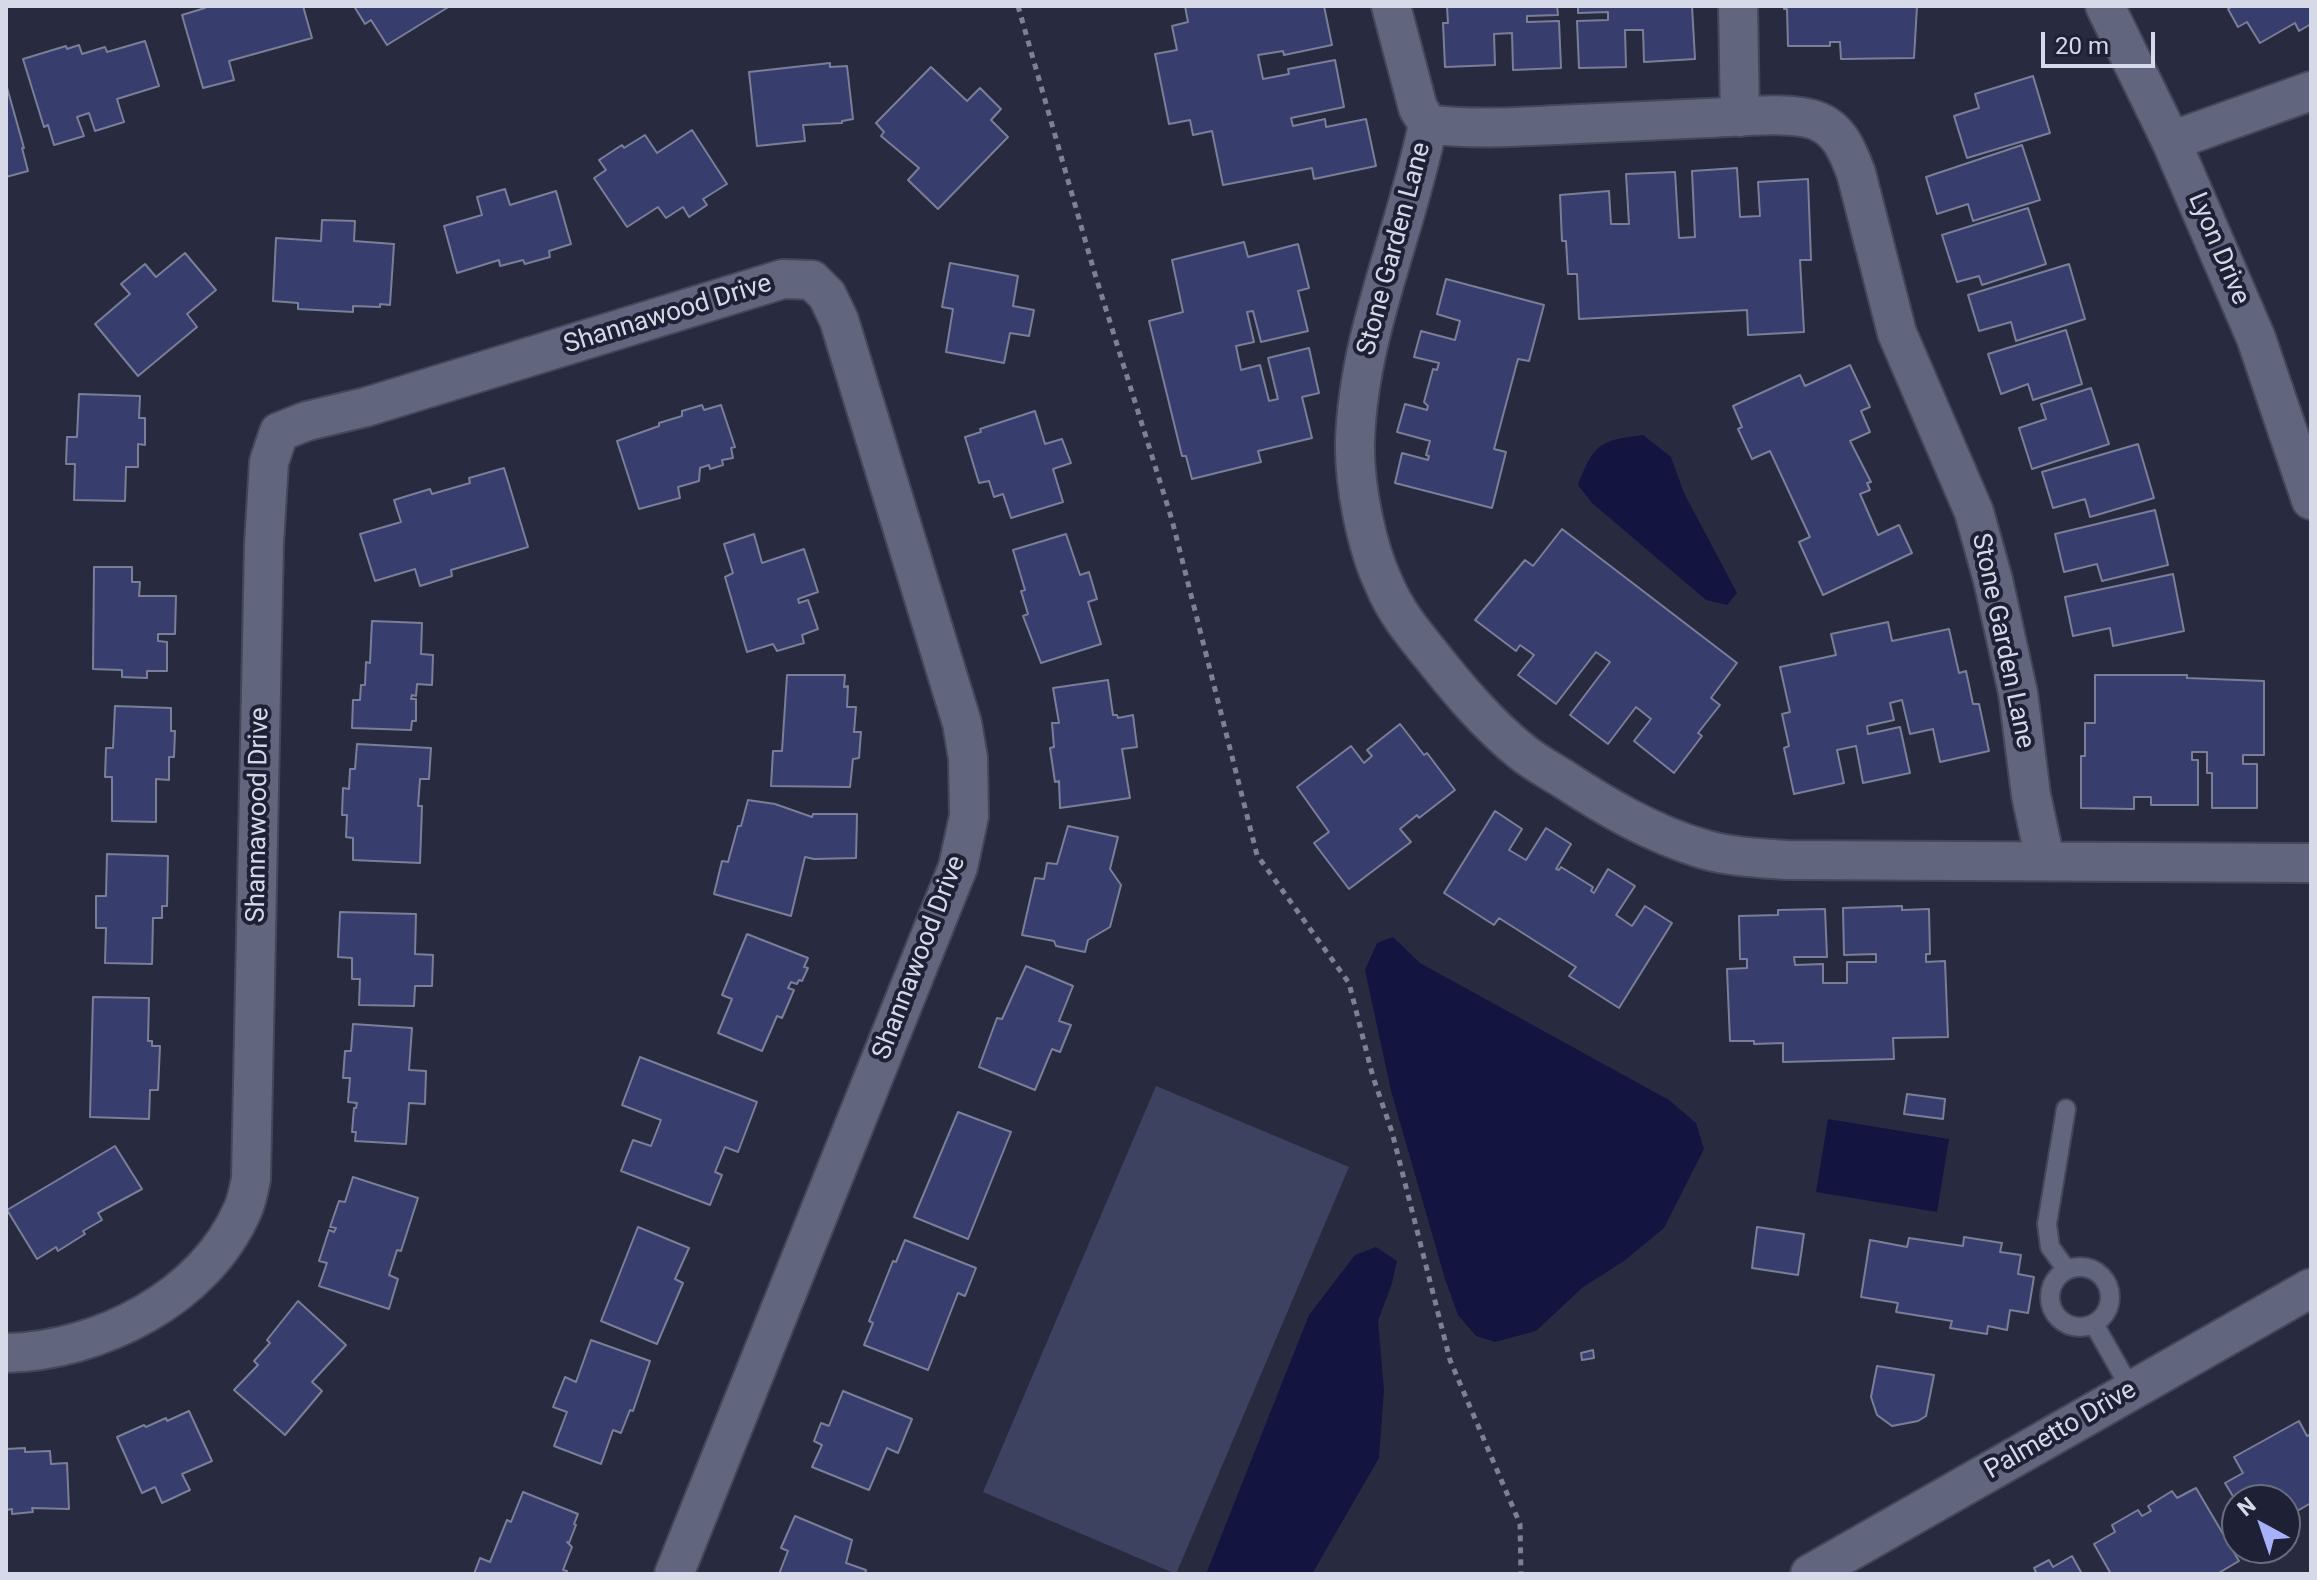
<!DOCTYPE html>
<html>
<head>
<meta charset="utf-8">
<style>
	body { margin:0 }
	#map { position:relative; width:2317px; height:1580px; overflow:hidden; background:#282b40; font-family:Roboto,sans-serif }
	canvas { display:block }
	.frame { position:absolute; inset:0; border:8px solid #d6d9e7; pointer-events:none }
	.north { position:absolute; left:2221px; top:1484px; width:80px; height:80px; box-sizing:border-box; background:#1e2136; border:2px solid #686b7d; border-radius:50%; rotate:320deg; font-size:22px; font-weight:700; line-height:32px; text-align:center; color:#d6d9e7 }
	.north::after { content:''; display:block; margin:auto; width:28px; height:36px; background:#a6b1fc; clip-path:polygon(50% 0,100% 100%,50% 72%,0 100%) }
	.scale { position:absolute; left:2041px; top:32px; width:114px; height:36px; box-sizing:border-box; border:4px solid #d6d9e7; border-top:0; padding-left:10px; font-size:24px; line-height:28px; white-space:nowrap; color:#d6d9e7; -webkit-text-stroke:6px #1e2136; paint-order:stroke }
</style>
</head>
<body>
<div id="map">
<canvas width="2317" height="1580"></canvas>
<div class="frame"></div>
<div class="north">N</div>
<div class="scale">20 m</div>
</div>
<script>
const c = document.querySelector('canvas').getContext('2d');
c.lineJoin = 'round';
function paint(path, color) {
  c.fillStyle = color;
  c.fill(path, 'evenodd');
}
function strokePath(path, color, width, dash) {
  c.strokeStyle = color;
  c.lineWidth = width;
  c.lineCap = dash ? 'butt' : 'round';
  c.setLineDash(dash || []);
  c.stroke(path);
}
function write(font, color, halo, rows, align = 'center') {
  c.font = font + ' Roboto,sans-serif';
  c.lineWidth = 8;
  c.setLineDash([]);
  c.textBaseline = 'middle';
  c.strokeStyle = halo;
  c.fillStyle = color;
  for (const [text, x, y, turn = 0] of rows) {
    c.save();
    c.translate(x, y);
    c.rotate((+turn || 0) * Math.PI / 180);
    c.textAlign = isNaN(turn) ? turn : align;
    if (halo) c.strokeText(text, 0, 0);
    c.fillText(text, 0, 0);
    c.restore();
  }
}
paint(new Path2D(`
	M1156,1086L1349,1167L1176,1574L983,1492Z`), '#3e4261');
paint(new Path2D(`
	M1643,435L1671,457L1684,493L1737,593L1727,605L1706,600L1592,503L1578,485C1594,444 1600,440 1643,435Z
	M1393,937L1420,963L1669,1100L1696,1123L1704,1149L1664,1228L1624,1261L1582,1288L1536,1331L1495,1342L1476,1336L1458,1315L1445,1279L1391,1091L1365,970L1377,943Z
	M1828,1119L1949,1139L1937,1212L1816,1192Z
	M1376,1247L1397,1261L1392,1283L1378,1321L1384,1390L1379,1458L1312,1574H1206L1309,1315L1355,1255Z`), '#141440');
const building = new Path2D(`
	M205,6H303L312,38L229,61L234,80L203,88L182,15L205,8Z
	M354,6H450L387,45L371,20L365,24Z
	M1185,6H1324L1332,45L1284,55L1283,51L1258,55L1263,79L1289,74L1288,69L1335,60L1344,107L1291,118L1293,126L1325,119L1326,127L1366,119L1376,166L1314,179L1312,168L1223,185L1212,131L1193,135L1190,120L1169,124L1155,54L1177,50L1172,26L1188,22Z
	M1447,6H1557L1558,15L1527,16V22L1559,21L1561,68L1513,70L1512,33L1494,34L1495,65L1445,67L1443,23H1448Z
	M1578,6H1692L1695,59L1644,62L1643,30H1625L1626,67L1579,68L1577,21L1608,20V12L1578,13Z
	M1784,6H1917L1914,58L1841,59L1840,42H1830V46H1788L1787,9H1784Z
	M2233,6H2311V24L2299,31L2295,23L2260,43L2247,22L2238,27L2228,9Z
	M145,41L159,86L117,99L124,122L95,131L89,113L77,117L84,136L54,145L48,125L44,127L23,59L66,46L67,49L79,45L82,54L105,47L107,52Z
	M830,63V67L847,66L853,119L842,121V123L803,125L805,141L757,146L749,72Z
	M931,67L967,101L980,88L1001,109L991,120L1008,137L938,209L908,180L919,168L881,136L884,132L876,123Z
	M2033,76L2050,133L1967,158L1954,116L1979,108L1975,94Z
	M6,84L24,148H22L28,171L6,177Z
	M692,130L727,184L703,199L707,205L689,217L683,207L666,218L658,207L627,227L594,178L606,170L599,160L622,145L624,148L645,135L657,153Z
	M2022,145L2040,200L1973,221L1968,204L1937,214L1926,177Z
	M1737,168L1740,217L1760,216L1758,182L1808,179L1811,260H1800L1804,332L1748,335L1747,310L1579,319L1577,274H1568L1566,241H1562L1560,195L1609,191L1611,224H1629L1626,174L1675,172L1679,238L1695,237L1692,171Z
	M505,189L510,205L556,191L571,244L549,251L550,257L525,264L523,260L500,266L499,260L457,273L444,226L482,215L477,197Z
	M2028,208L2046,264L1982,285L1979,276L1957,282L1942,235Z
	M322,220L355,221L354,241L394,244L390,305L380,304V307L353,306V312L298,309V303L273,301L276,238L321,241Z
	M1244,242L1248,257L1298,244L1309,288L1298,291L1308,331L1261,342L1253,311L1247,312L1254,342L1236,346L1241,370L1260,365L1269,401L1278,399L1268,358L1309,348L1319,393L1302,397L1312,438L1258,451L1261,462L1192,479L1186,456H1182L1149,321L1183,312L1172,260Z
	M185,253L216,290L187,314L197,327L138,376L95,324L130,294L121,284L145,264L156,277Z
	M950,263L1018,276L1013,306L1034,310L1029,336L1010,333L1004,363L946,352L953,309L942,307Z
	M2069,264L2085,319L2016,341L2011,322L1979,331L1968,295Z
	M1446,279L1544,305L1529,361L1518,359L1494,449L1506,452L1492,508L1395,483L1402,453L1428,460L1429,456L1426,455L1430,441L1397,432L1405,404L1427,410L1428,406L1424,402L1433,369L1437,370L1439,363L1414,357L1421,331L1455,340L1460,321L1437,314Z
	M2066,330L2082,384L2033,400L2028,384L2001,394L1988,354Z
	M1850,365L1870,407L1861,411L1870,432L1850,441L1871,482L1867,483L1870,490L1860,494L1878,535L1899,525L1912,553L1823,595L1799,542L1810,537L1770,451L1752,459L1738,429L1742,427L1733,406L1800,375L1805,386Z
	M2091,388L2109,444L2032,469L2019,428L2046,419L2041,404Z
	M79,394L140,396L139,418H145V445L138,444V467H126L125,501L74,500L75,464H66L67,437H77Z
	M702,405L704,410L721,405L735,447L731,448L733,458L722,460L723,465L710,469L709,465L700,468L699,481L678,487L680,498L639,509L617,441L659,426V423L682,416V411Z
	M1035,411L1045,444L1062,439L1071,463L1053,469L1063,502L1011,518L1003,494L994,497L989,481L979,483L965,437L981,432L980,429Z
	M2138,444L2154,498L2090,517L2085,499L2053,508L2042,472Z
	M504,468L528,547L451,570L452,576L420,586L415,569L375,581L360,534L401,522L394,500L430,489L432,494L470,483L469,478Z
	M2155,510L2168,565L2102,581L2097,564L2064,572L2055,534Z
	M1562,529L1737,663L1711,698L1720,705L1698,733L1702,736L1674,773L1634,741L1651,719L1636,707L1608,744L1570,715L1610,662L1596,652L1556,704L1518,675L1534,655L1520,645L1516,651L1475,620L1525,560L1533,566Z
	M754,534L762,563L804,549L818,592L798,599L799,603L808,600L818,629L802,635L804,643L777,651L773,644L747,652L725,577L733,573L724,544Z
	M1066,534L1080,575L1089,572L1097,599L1088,602L1101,644L1041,663L1023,616L1028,614L1021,591L1025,590L1013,550Z
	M94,567H132V582H140L139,596H176L175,634H158V641L167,642V671H147V678L122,677V670L93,669Z
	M2173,574L2184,631L2113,646L2110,628L2073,636L2065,597Z
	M372,621L422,623L421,654L433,655L432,685L417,684L416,696L412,695L411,699H416V721H412L411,730L352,728L353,700H360L361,685H365L366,662L370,663Z
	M1888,622L1892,641L1949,629L1959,673L1966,671L1973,704H1979L1989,751L1940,762L1933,729L1910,734L1902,700L1890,703L1894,720L1867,726L1868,734L1900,727L1910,773L1863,783L1856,746L1837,750L1844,783L1794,794L1784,748L1789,746L1782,714L1790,712L1780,667L1836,655L1831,634Z
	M787,675H845L844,687L848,686L847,707H856L854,732H861L859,758L853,759L850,787L771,786L773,751H782Z
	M2095,675H2187V678L2264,681V755H2243V764H2257V808H2212V773H2207V752H2192V760H2198V805H2151V797H2134V809L2081,808V756H2085V723H2095Z
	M1108,680L1113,715H1117L1118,718L1133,715L1137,747L1122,749L1130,798L1060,808L1059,781L1055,782L1050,748L1054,747L1052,723H1059L1053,688Z
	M115,706L171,708V731H175L174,757H169V780L156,779V822L112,821V777H105L106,748H113Z
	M1400,724L1424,755L1427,753L1455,790L1419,818L1417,815L1400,829L1411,842L1349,889L1314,843L1329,832L1297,787L1351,746L1364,763L1372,756L1367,750Z
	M357,744L431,748L429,779H420L418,806H422L420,863L353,860V838L346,837L347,815H342L343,788L349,789L350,769H355Z
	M748,800L775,804L812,817L813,814H857L856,858L814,859L805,857L791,916L714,894L722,861L728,862L738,826H741Z
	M1495,811L1522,829L1509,850L1526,860L1546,828L1571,844L1556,869L1559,870L1561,867L1593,887L1591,891L1594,893L1608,869L1635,886L1616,915L1632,926L1645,906L1672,923L1619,1008L1569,976L1576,967L1499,918L1494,925L1444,893Z
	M1068,826L1118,837L1110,869L1121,885L1110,927L1088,940L1085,952L1056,946L1054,941L1022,935L1035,878L1044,879L1047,863L1057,864Z
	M107,854L168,856L167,906H162V918H153L152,964L105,963L106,928H96V896H106Z
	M1902,906V910L1929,909L1930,954H1926V962L1945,961L1948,1037L1893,1038L1894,1059L1783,1062V1043L1754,1044V1041H1730L1727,969L1747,968V959H1740L1739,916L1778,915V910L1825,909L1827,957H1794L1795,965L1823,964V983H1847V962H1876V954L1844,955L1843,908Z
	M340,912L416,914L415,954L433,955L432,986H415L414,1006L359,1005L360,979H352V958L338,957Z
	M747,934L808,958L804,967L808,968L802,981L799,980L797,984L791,982L788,988L794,990L782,1018L777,1016L762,1051L718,1033L732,999L722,995Z
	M1026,966L1073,986L1059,1021L1071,1025L1060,1052L1052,1049L1035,1090L979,1067L997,1018L1002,1019Z
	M93,997L149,998L148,1041H152V1046H160L158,1090H150L149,1119L90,1117Z
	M353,1024L412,1028L409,1070L426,1071L425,1104L409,1103L406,1144L355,1141L356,1132H352L354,1108H356L357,1103L348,1102L350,1078H343L345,1051H351Z
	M640,1057L757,1102L738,1152L725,1147L715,1172L722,1175L710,1205L621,1171L633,1140L651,1146L661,1120L622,1105Z
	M1907,1094L1945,1099L1943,1119L1904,1114Z
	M958,1112L1011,1132L968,1239L914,1217Z
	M115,1146L142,1189L98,1213L102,1220L83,1231L85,1234L58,1251L56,1247L37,1259L7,1210Z
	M353,1177L418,1198L401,1251L397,1250L389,1275L398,1279L389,1309L319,1286L327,1263L319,1261L329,1230L334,1232L336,1228L330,1227L339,1201L345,1202Z
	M638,1227L689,1248L675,1279L683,1283L657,1344L601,1321Z
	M1757,1227L1804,1234L1798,1275L1752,1268Z
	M1964,1237L2002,1243L2000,1252L2021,1255L2018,1274L2034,1277L2028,1313L2010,1310L2007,1330L1988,1326L1987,1334L1950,1328L1952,1321L1896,1312L1898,1303L1861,1297L1870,1240L1907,1247L1909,1238L1963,1246Z
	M905,1240L976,1268L965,1296L958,1293L928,1370L864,1345L873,1323L869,1321L893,1261L896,1262Z
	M298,1301L346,1345L312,1382L322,1391L285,1435L234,1390L258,1365L254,1361L270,1343L267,1340Z
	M591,1340L650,1361L633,1411L630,1410L621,1433L613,1430L601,1464L554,1446L567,1412L553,1407L565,1377L576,1382Z
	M1593,1350L1594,1358L1582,1360L1581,1353Z
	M1877,1366L1934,1375L1926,1416L1918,1421L1892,1426L1877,1415L1871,1397Z
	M843,1391L912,1419L898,1453L887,1448L869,1490L812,1467L822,1445L814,1441L821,1423L829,1426Z
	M189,1411L212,1461L182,1474L190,1490L162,1503L155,1487L142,1493L117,1437L144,1425L146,1427L166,1418L167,1421Z
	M2299,1421L2307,1436L2311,1434V1503L2285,1518V1500H2237V1503L2225,1483L2243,1473L2234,1457Z
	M25,1448V1452L50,1451L51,1464L67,1463L69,1509L32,1508L33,1512L12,1514V1509L6,1510V1449Z
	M2196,1488L2239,1561L2217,1574H2111L2094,1544L2115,1532L2112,1525L2138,1510L2142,1516L2151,1511L2148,1506L2172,1491L2177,1498Z
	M523,1492L578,1514L574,1524L576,1525L569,1543L567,1542L572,1547L563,1570L567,1571L566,1574H474L480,1558L490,1562L507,1520L511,1522Z
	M795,1516L852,1540L846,1563L866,1570L865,1574H779L788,1551L781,1548Z
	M2072,1556L2082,1574H2032L2036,1572L2034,1568L2049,1560L2053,1567Z`);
paint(building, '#373d6c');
strokePath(building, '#7a7e98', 2);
const service = new Path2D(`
	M2066,1109L2047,1224L2050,1247L2067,1270
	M2050 1297a30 30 0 1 1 60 0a30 30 0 1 1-60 0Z
	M2094,1324L2132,1391`);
const minor = new Path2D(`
	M1391,6L1418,108L1428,124
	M1738,6L1740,117
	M2105,6L2171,141L2256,338L2311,500
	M1428,124C1407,230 1358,333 1355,442C1354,484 1366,546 1384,584C1395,611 1413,633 1431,655C1458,689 1487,724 1522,752C1534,762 1549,770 1562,778C1606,807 1652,834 1703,849C1730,857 1759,858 1787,860L2311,863
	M1428,124C1470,130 1513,127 1556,125C1607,123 1658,120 1708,118C1737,117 1792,111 1817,121C1840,130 1848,152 1856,173L1897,333L1974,512L1993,580L2018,693L2031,795L2045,860
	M2171,141L2311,91
	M6,1353C99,1351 205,1298 243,1209C247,1200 249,1189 251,1179L264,544L269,462L279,432L307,421L366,407L783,279L812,280L827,295L839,320L962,723L968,758L969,816L958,867L674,1574
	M1810,1574L2311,1288`);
strokePath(service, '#444659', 22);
strokePath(minor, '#444659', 42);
strokePath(new Path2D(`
	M1018,6L1094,271L1172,520L1257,855L1349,983L1373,1077L1392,1132L1450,1360L1520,1524L1521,1574`), '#7e8193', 5, [6, 6]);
strokePath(service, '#61657e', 18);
strokePath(minor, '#61657e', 38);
write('26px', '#d6d9e7', '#1e2136', [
	["Stone Garden Lane",1395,249,-75],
	["Lyon Drive",2218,249,67],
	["Shannawood Drive",668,315,-17],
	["Stone Garden Lane",2002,641,78],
	["Shannawood Drive",259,815,-89],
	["Shannawood Drive",920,958,-69],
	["Palmetto Drive",2061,1431,-30]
]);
</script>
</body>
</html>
